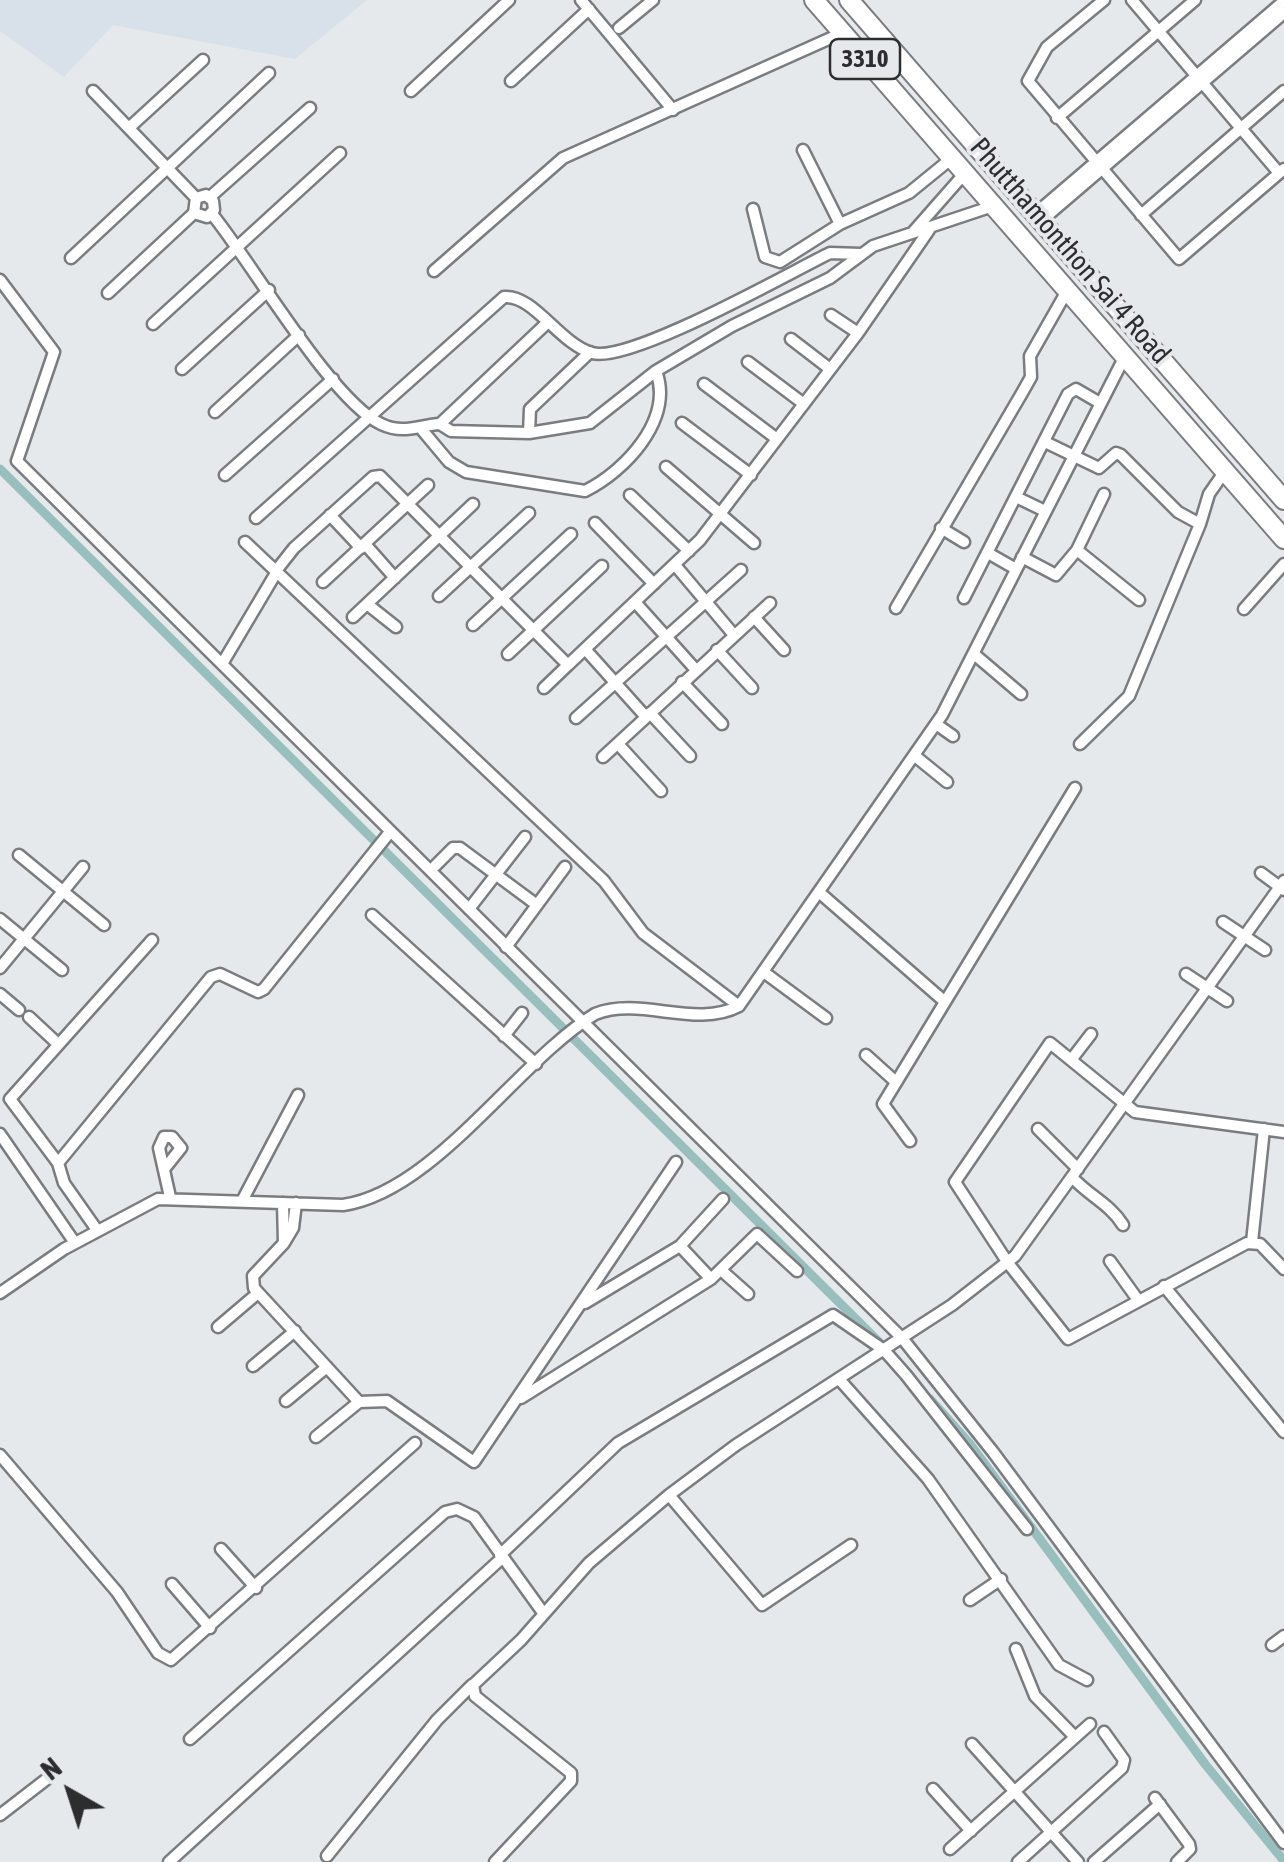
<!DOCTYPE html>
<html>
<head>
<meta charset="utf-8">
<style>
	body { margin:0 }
	#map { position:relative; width:1284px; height:1862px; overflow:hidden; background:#e6e9eb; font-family:"Asap Condensed",sans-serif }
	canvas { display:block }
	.north { position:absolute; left:20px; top:1742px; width:100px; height:100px; -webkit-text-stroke:8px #e6e9eb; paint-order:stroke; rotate:321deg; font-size:28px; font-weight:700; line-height:40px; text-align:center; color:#2c2d2e }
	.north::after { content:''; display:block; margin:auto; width:35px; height:45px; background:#2c2d2e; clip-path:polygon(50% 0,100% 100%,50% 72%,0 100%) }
</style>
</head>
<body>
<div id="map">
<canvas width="1284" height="1862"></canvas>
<div class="north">N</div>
</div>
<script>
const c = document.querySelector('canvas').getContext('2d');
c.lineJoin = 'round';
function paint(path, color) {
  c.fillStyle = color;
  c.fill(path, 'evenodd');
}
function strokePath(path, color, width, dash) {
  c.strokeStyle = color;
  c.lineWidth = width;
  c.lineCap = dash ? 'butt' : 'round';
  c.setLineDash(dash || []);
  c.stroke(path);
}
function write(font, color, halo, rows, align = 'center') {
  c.font = font + ' "Asap Condensed",sans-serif';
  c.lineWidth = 8;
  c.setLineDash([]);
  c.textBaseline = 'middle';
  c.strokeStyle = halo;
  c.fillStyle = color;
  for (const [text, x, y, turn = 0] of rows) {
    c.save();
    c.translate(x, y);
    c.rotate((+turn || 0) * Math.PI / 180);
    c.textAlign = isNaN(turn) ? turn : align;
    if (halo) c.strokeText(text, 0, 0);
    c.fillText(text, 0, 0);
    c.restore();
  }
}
paint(new Path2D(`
	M0,0H367L295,59L113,25L64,77L0,31Z`), '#d8e0e9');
strokePath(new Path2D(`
	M0,469L883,1346
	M930,1399L970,1444L1205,1764L1284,1861`), '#98bebe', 9);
const minor = new Path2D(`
	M581,0L673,110
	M1104,0L1047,47L1028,81L1179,259L1284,169
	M1132,0L1279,173
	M619,28L653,0
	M511,81L589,9
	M93,91L196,198
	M411,91L509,0
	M1057,118L1195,0
	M131,126L203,60
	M803,150L840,224
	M210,197L310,108
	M753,209L765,257L780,262L840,224L909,193L952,158
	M212,214C252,263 331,400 381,424C404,435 419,425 440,424L451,431L529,433L590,423L656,371L732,326L830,278L873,246L993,206
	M1035,214L1284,1
	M1141,215L1284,91
	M1041,221L1284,13
	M914,231L965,173
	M71,258L269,73
	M434,271L563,158L842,33
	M0,280L54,352L17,461L902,1338L993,1452L1284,1843
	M108,293L194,213L196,198L206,195L213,201L214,210L207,217L194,213
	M831,315L858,333
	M153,324L340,153
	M791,339L830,369
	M748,362L804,404
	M182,369L269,290
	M704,384L777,439
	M215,412L299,335
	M682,423L751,475
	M440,424L547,323
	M423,431L449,462L466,472L585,491C625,471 674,420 656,371
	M529,433L530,409L590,352
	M1045,442L1099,468L1116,453L1121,455L1178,512L1200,524L1209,494L1225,471
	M666,467L754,543
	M225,475L333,379
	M630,495L689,551
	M1016,497L1045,511
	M330,515L361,548
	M256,518L504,297C533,294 560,344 592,353C629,364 787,274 830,253L861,254
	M595,523L654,584
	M941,528L964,542
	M245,542L604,881L643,933L739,1006
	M365,544L395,578
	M1077,550L1104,494
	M988,553L1016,569
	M1022,557L1056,575L1077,550L1139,600
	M675,565L734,635
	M279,567L294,548L373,477L380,476L568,665L544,688
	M323,582L428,485
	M439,596L529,513
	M964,598L1068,394L1076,389L1100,403
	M635,602L696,670
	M367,604L396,627
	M896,608L1022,393L1031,377L1030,356L1067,291
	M1244,609L1284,564
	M353,617L473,504
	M754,617L784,650
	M473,625L571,534
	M585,649L646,717
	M717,650L752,688
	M508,654L602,566
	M974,654L1021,694
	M222,664L276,573
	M568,665L700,540L858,333L929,230
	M682,682L722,724
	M650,713L690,756
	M576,718L741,570
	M936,724L953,736
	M618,744L661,791
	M1080,744L1129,696L1200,524
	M915,756L947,782
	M603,757L770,603
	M19,855L104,925
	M435,866L453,848H460L537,905
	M1261,873L1284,890
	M820,893L944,1001
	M469,909L525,837
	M372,915L536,1064
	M0,919L62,970
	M1223,922L1265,950
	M506,947L565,867
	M0,968L83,867
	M765,973L826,1018
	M1186,974L1227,1001
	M0,994L19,1010
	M29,1017L58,1044
	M504,1036L522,1013
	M866,1055L896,1082
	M1071,1060L1091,1034
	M1038,1129L1078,1169
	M1284,1132L1135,1112L1050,1043L955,1182L1008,1263L1068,1339L1247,1243L1260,1244L1284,1269
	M0,1134L75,1243
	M910,1141L883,1104L1075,788
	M58,1163L211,977L220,974L258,992L264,989L390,832
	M165,1168L181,1148L172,1137H164L159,1148L170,1197
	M1072,1177C1089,1196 1110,1204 1123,1225
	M242,1201L298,1095
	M283,1203L284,1243L293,1228L296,1203
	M97,1230L64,1183L58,1163L10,1099L152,940
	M1252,1242L1264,1129
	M284,1243L253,1276L254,1288L359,1402L387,1401L474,1462L676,1162
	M680,1246L711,1279
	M1110,1261L1138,1300
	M721,1270L748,1294
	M1164,1286L1284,1432
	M0,1293L64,1249L158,1199L343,1205C434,1192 517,1062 595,1014C641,996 695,1029 739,1006L942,715L1125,356
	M585,1303L680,1246L723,1199
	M218,1327L258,1293
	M253,1366L295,1331
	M839,1379L928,1479L1059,1665L1087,1680
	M521,1398L711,1279L757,1234L797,1271
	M286,1401L327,1367
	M316,1437L359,1402
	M0,1455L117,1592L158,1653L171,1660L415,1443
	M669,1495L762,1605L851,1545
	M221,1549L256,1588
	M500,1555L618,1443L833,1315L884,1350L906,1375L1027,1529
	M172,1584L210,1628
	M970,1600L1001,1579
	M1272,1645L1284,1636
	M1016,1649L1035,1696L1075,1737
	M190,1739L445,1512L457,1509L474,1517L544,1614
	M972,1744L1078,1862
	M933,1789L971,1831
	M1155,1798L1189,1844L1190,1849L1177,1862
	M0,1815L48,1778
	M950,1849L1090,1724
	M327,1856L437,1720L472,1685
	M169,1862L502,1558
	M495,1862L571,1781V1773L475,1696L473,1685L521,1640L589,1563L669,1495L736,1445L952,1305L1015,1256L1284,881
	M1018,1862L1122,1768L1124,1760L1104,1732
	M1094,1862L1160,1804`);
const primary = new Path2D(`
	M814,0L1284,539
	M849,0L1284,500`);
strokePath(minor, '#7a7c7f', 15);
strokePath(primary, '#7a7c7f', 22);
strokePath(minor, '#fff', 10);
strokePath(primary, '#fff', 18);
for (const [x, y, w] of [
	[865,59,70]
]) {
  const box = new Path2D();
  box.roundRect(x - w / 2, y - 20, w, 40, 8);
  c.fillStyle = '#e6e9eb';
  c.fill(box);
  strokePath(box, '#2c2d2e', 2.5);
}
write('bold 25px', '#2c2d2e', null, [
	["3310",865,59]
]);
write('28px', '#2c2d2e', '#e6e9eb', [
	["Phutthamonthon Sai 4 Road",1070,251,49]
]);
</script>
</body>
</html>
